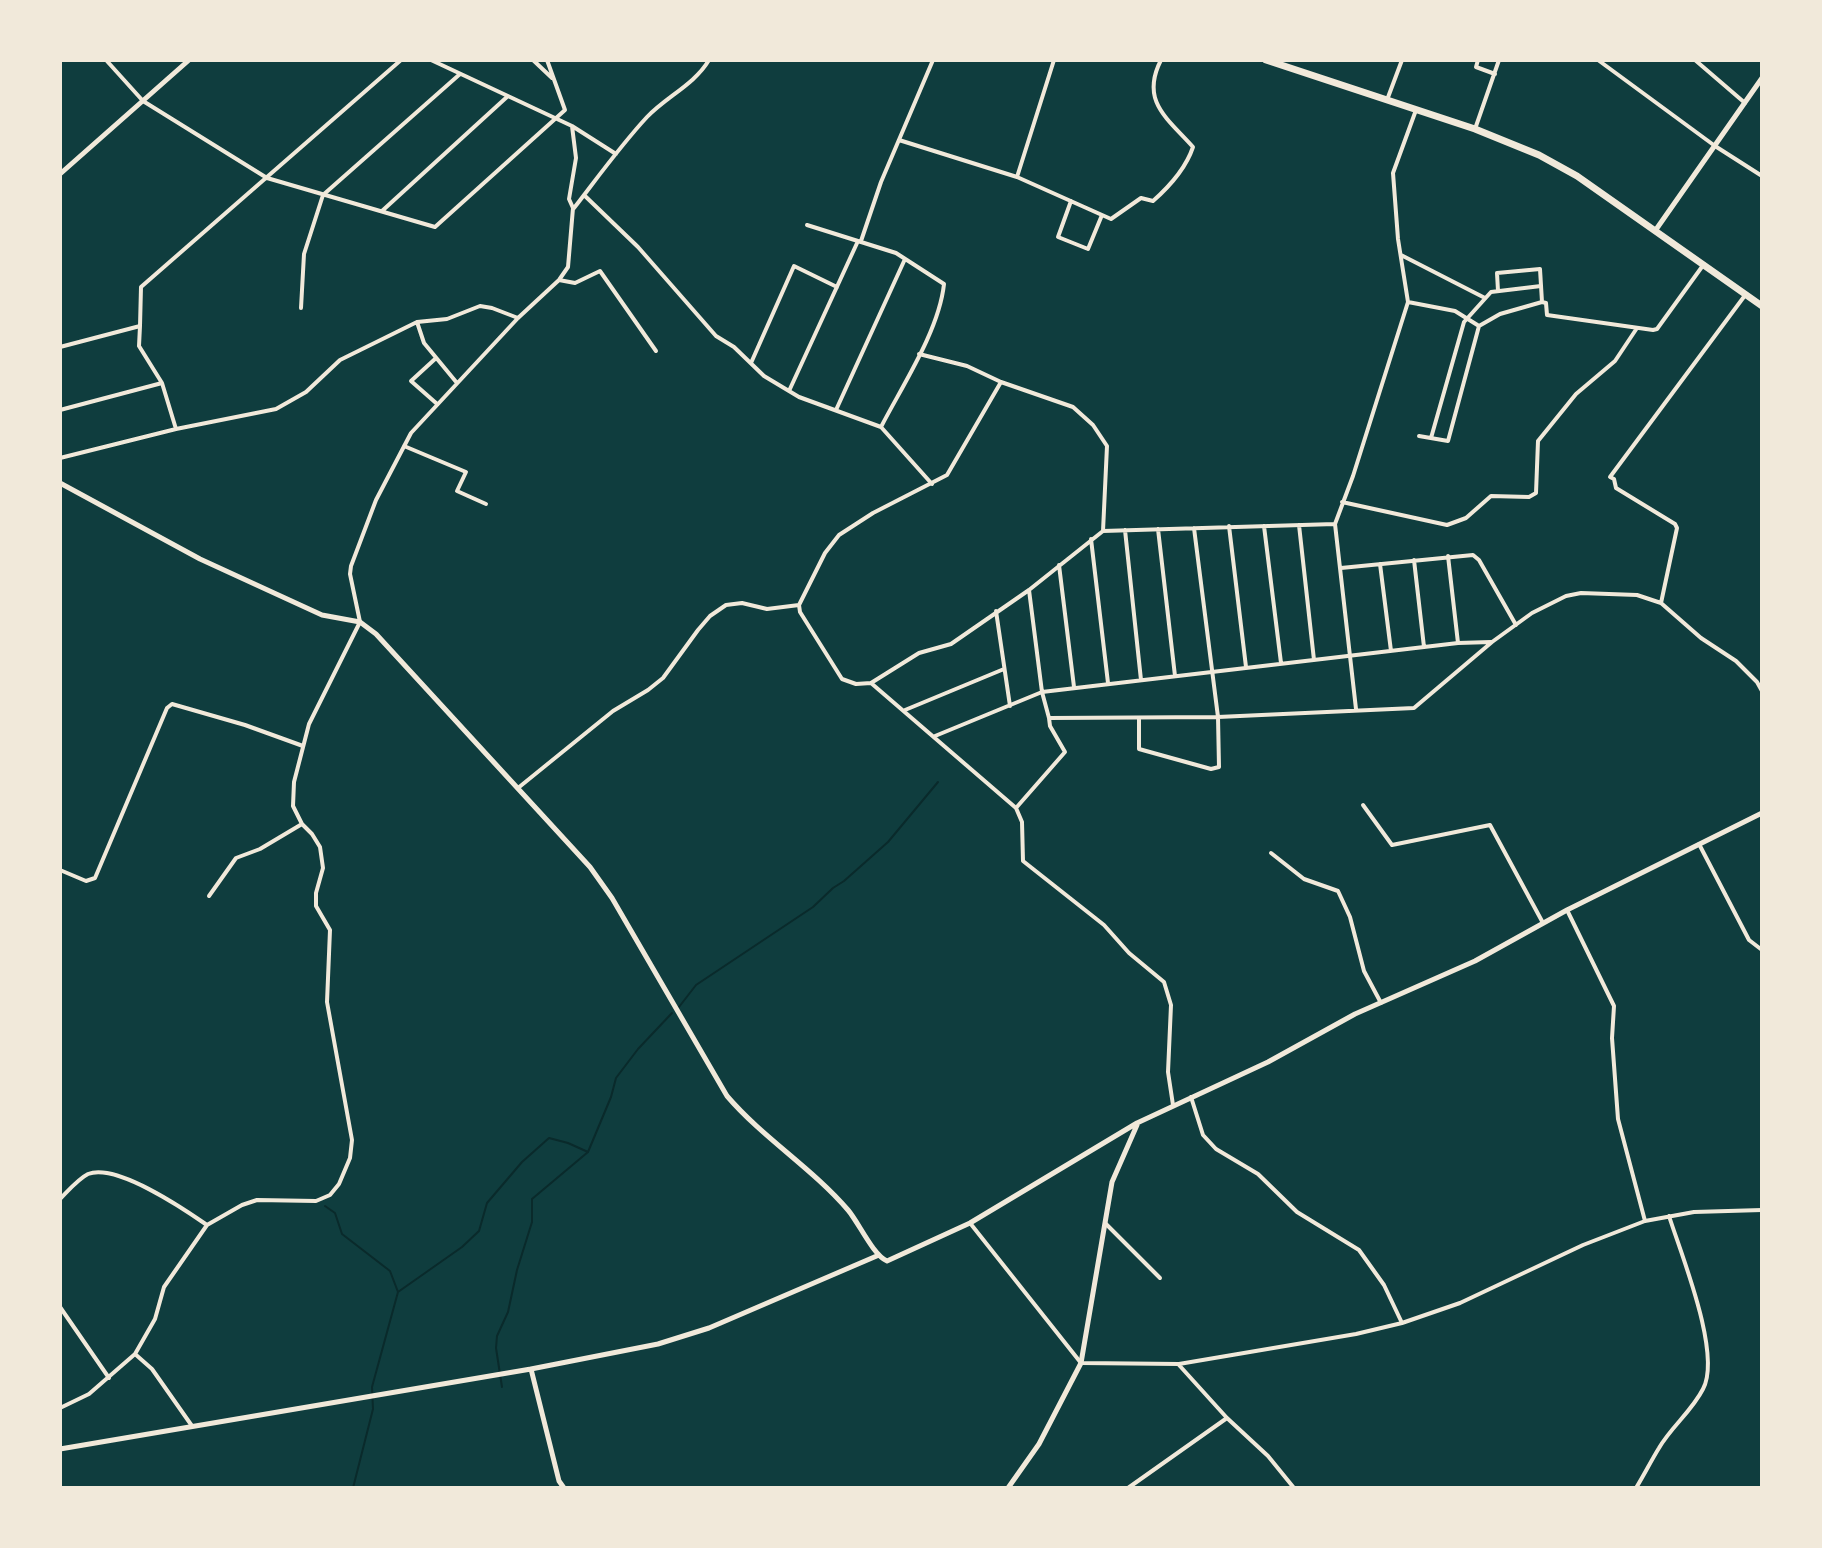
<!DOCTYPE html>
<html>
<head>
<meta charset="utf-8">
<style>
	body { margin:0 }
	#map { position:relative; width:1822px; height:1548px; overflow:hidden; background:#0f3d3e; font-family:"Titillium Web",sans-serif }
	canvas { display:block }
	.frame { position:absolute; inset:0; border:62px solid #f1e9da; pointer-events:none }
</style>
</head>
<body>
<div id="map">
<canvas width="1822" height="1548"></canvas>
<div class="frame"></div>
</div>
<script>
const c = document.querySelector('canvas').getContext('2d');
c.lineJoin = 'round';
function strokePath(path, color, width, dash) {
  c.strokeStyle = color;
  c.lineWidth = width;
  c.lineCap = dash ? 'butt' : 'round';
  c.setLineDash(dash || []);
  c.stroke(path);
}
strokePath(new Path2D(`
	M679,1007L696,985L813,907L833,888L844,881L888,842L938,782
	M325,1206L335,1213L342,1234L390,1271L398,1292L372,1387L373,1409L353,1488
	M398,1292L462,1247L479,1231L487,1203L522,1162L549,1138L568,1143L588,1152
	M502,1387L496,1348L497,1336L508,1312L517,1270L532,1222V1199L588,1152L611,1097L616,1078L638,1049L672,1013`), '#0a2a2b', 2);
strokePath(new Path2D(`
	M106,60L143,101L267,178L435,227L565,110L547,60
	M533,60L552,78
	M1478,60L1476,67L1495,74
	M1598,60L1715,146L1762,176
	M1695,60L1745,103
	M1387,100L1402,60
	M572,126L616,154
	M1475,129L1499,60
	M899,140L1017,177L1111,219L1141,198L1153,201C1170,186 1186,168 1193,147C1167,118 1140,101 1161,60
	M1017,177L1054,60
	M584,195L638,247L716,336L734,347L764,376L799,397L881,427L932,484
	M1071,201L1058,237L1088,249L1102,215
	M574,208C598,177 621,145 647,117C667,96 694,85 709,60
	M382,211L508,96
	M807,225L896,253L944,284C939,331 902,386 881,427
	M861,241L881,182L933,60
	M1401,255L1485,298
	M559,280L575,283L600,271L656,351
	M1498,291L1497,273L1540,269L1542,302
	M1408,302L1455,311L1479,326
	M301,308L304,254L323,195L460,74
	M417,322L424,343L457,383
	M140,326L139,346L162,383L176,429
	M60,347L140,326L141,287L401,60
	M919,354L967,366L1001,382L1073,407L1093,425L1107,446L1103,531
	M435,359L411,381L436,403
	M751,363L794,266L837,287
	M1001,382L947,475L873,513L839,535L825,553L799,605L800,612L842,679L856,684L871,683L919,653L951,644L1029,590L1103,531L1335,524
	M789,391L858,241
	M60,410L162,383
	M836,410L905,259
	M1419,436L1448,441L1479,326L1500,314L1542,302L1546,303L1547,315L1653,330L1657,329L1704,264
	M1431,438L1464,322L1491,292L1541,286
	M404,446L466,472L457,491L486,504
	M60,458L176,429L276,409L306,392L340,360L417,322L447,319L480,306L492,308L518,318
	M1342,502L1447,525L1466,518L1491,496L1529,497L1536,493L1538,441L1576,394L1615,361L1637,328
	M1299,525L1314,660
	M1229,526L1246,667
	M1264,526L1281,663
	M1158,529L1175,676
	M1125,530L1141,680
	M1091,539L1108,683
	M1448,556L1458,643
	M1414,560L1424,647
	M1380,564L1391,651
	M1059,565L1074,687
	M1341,568L1473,555L1479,560L1516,625
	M1029,590L1042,692L1049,718L1218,717L1414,708L1492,642L1532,613L1566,596L1581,593L1637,595L1661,603L1701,638L1736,661L1757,682L1762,691
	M1661,603L1677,528L1675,524L1616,488L1614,479L1610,477L1746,294
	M996,611L1010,706
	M871,683L1016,808L1022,822L1023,861L1104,925L1129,953L1164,982L1171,1005L1168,1072L1173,1105
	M1356,709L1335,524L1353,476L1408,302L1398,239L1393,173L1416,110
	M905,710L1004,669
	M1139,718V749L1211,769L1219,767L1218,717L1194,528
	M935,736L1042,692L1458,643L1491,642
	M518,788L613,711L648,690L663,678L698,630L710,616L726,605L742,603L767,609L799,605
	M1363,805L1392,845L1490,825L1543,923
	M1016,808L1065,752L1050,726L1049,718
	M1699,844L1749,940L1762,950
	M1271,853L1304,879L1338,891L1350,917L1364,971L1381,1003
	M60,870L86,881L95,878L167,708L172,704L245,725L303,746
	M209,896L236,858L260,849L302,824
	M1567,910L1614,1006L1612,1038L1618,1119L1645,1221
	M1191,1097L1203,1135L1216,1149L1258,1174L1297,1212L1359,1250L1384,1285L1402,1323
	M60,1199C68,1191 78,1179 88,1174C116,1163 184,1209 207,1225
	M970,1223L1081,1363L1179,1364L1356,1334L1402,1323L1460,1303L1583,1245L1645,1221L1694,1212L1762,1210
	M1105,1223L1160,1278
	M60,1307L109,1378
	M135,1354L152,1369L192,1426
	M1179,1365L1227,1418L1268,1456L1294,1488
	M60,1408L89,1394L135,1354L155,1319L164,1287L207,1225L242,1205L257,1200L316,1201L330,1195L339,1184L350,1158L352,1140L327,1002L330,930L316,906V893L323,868L320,847L312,834L302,824L293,806L294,782L309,724L360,622L350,574L351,566L376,500L411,433L518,318L559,280L568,267L573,208L569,199L576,158L572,126L431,60
	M1128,1488L1227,1418
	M1636,1488C1644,1475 1651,1461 1659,1448C1671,1427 1692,1411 1703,1389C1722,1354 1681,1254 1669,1216`), '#f1e9da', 4);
strokePath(new Path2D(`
	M60,174L189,60
	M1655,231L1762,78
	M60,483L200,559L322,615L360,622L376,634L590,867L612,898L727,1096C763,1138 812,1168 848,1210C859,1223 873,1255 887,1261L970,1223L1137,1123L1268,1062L1355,1014L1475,961L1567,910L1762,813
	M531,1369L559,1481L564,1488
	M60,1449L531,1369L658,1344L709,1328L879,1255
	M1008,1488L1039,1444L1081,1363L1112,1182L1137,1125`), '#f1e9da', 5);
strokePath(new Path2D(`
	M1266,60L1475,129L1539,155L1577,176L1762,306`), '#f1e9da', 7);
</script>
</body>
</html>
